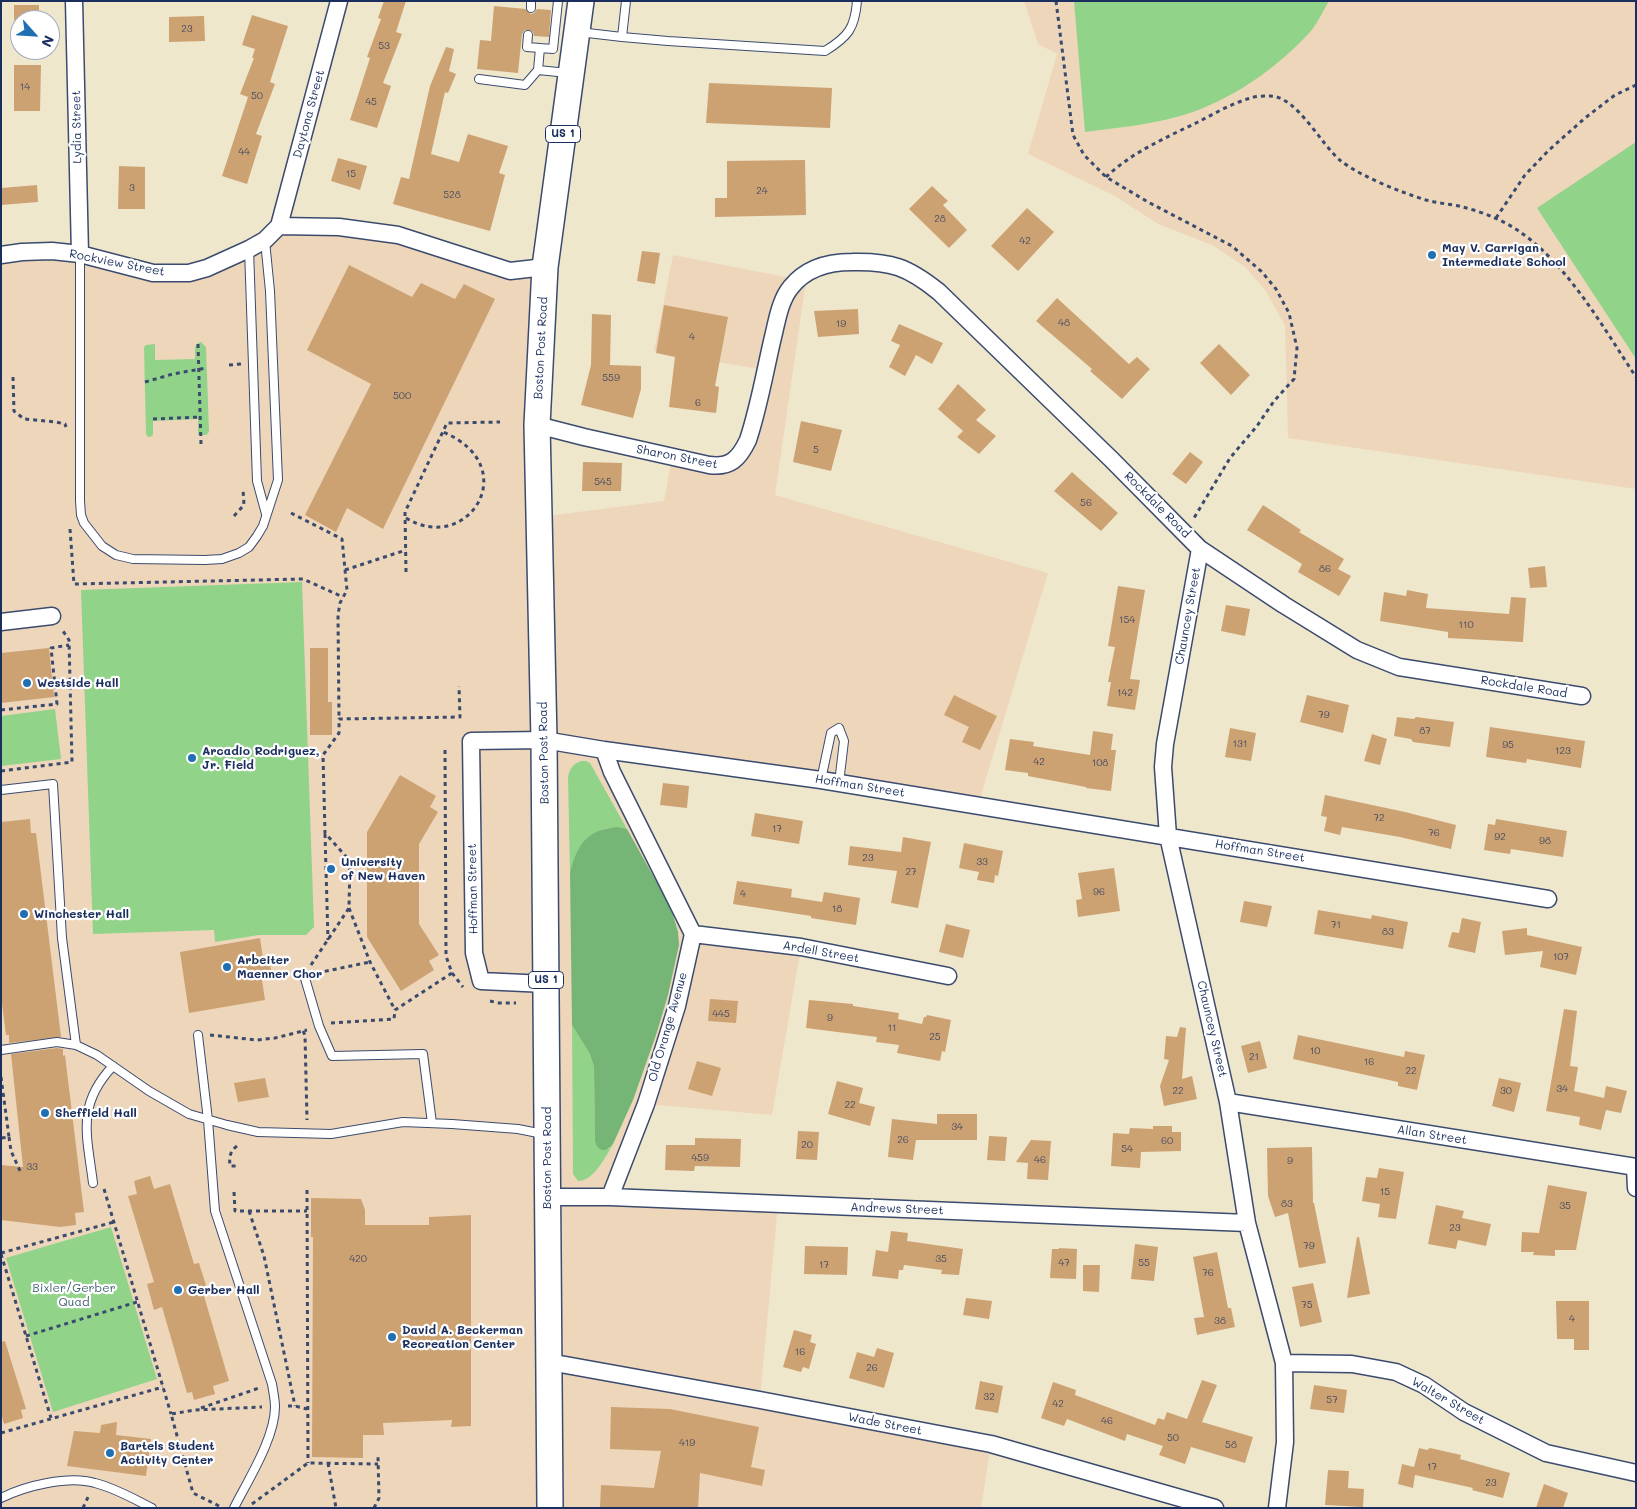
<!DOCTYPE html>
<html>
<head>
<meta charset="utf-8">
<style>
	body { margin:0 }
	#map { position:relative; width:1637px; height:1509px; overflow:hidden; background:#efe7cc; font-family:Mali,sans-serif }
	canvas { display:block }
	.frame { position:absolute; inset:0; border:2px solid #1b2f5e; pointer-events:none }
	.north { position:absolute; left:10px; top:10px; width:50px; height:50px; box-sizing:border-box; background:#fff; border:1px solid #a4acbf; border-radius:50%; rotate:116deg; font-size:14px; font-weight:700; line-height:20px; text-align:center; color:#1b2f5e }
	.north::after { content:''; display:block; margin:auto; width:18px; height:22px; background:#1f6fb2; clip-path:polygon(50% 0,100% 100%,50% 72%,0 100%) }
</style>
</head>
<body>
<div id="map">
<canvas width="1637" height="1509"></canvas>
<div class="frame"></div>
<div class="north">N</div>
</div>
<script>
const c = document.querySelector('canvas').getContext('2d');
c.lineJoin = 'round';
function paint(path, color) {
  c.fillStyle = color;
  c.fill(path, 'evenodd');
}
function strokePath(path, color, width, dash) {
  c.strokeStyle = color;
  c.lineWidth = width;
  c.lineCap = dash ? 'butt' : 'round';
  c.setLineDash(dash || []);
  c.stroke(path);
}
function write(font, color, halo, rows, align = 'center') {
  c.font = font + ' Mali,sans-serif';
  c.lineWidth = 4.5;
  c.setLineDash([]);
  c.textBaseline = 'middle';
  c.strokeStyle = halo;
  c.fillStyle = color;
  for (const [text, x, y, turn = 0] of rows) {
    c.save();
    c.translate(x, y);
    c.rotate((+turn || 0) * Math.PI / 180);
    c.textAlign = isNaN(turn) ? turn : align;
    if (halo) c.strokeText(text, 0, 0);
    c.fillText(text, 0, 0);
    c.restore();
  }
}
paint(new Path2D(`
	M1024,1H1636V489L1288,438L1285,326L1266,291L1244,266L1212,245L1158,224L1115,196L1028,154L1057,54L1038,44Z
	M279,226L339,227L510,271L545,267L539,517L664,501L672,457L734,460L765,370L654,351L673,255L806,281L775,495L1048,573L978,805L605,750L693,934L801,947L772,1115L646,1104L610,1197L778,1204L760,1399L991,1444L981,1508H1V255L22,252L189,273Z`), '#eed6bb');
paint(new Path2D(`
	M1074,1H1329C1323,11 1318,22 1311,31C1279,66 1239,95 1193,112C1159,124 1121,127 1085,132Z
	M1636,142V359L1537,208Z
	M201,342L206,347L209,432L206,435H198V419L153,421V435L150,437H148L146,434L144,347L146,345L155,344V360L195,359V347L198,343Z
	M302,582L314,927L306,935H259L215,942L214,930L93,934L81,590Z
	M55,709L61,759L1,766V716Z
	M581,761H586L590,763L627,829C593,822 579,843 570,872L568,777C570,768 573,764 581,761Z
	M572,1025L590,1054L594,1067L595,1141L609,1149L613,1144C607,1155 593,1182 578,1181L573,1174Z
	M111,1227L157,1379L53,1412L6,1258Z`), '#92d38a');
paint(new Path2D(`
	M617,827L627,829L666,899L673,915L678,932L679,945L668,995L656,1035L633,1100L613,1144C606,1153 598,1152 595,1141L594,1067L590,1054L572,1025L570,872C578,844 586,830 617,827Z`), '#75b576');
paint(new Path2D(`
	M384,1H406L396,32L402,34L383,83L391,86L377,128L350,120L370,58L367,57L381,19L378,18Z
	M14,5H39V20H14Z
	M494,6L526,9L531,14L534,13L537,9L551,10L549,37L534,36L533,32L529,30H525L522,34L518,73L477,69L480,40L491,41Z
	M252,15L288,26L270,82L275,84L256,134L262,136L247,184L222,176L248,97L240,94L254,58H252L255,49L242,45Z
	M204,16L205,41L169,42V17Z
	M446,47L454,49L449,71L456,74L448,93L445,92L431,154L459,162L468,134L508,146L499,173L505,175L490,231L393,204L401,177L409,179L430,86Z
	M14,65H41L40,111H14Z
	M709,83L832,88L830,128L706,123Z
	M338,158L367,166L360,190L331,181Z
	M805,160L806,215L715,217V198H727V161Z
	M119,166L145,167V209H118Z
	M37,185L38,202L1,205V188Z
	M932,186L948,201L943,205L967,230L949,248L909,209Z
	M1027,208L1054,232L1018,271L991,246Z
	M642,251L660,253L655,284L637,281Z
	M349,265L412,297L421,283L455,299L464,284L495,299L383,529L347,508L336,532L305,515L371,384L307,350Z
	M1057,298L1129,364L1137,357L1150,369L1122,399L1090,371L1092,369L1036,321Z
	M664,305L728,317L715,386L719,387L716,413L669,407L675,357L656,353Z
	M858,309L859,334L818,337L814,311Z
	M592,314L611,315L610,365L641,366V389L633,418L581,405L591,365Z
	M899,324L943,343L932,364L916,355L905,376L889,367L900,345L891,341Z
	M1219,344L1250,375L1231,395L1200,363Z
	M958,384L986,410L976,420L996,436L979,454L957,437L963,431L938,409Z
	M801,421L842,430L831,471L793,462Z
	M1190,452L1203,462L1186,484L1172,474Z
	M583,462L622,463L621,491H582Z
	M1072,472L1118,513L1101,531L1054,491Z
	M1263,505L1301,530L1299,532L1344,559L1338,569L1351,576L1339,596L1298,572L1302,564L1247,530Z
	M1545,566L1547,587L1530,588L1528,568Z
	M1118,586L1145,590L1130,679L1140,680L1135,710L1107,706L1111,682H1108L1115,647L1108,646Z
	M1407,590L1428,594L1426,608L1509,614L1511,597L1526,598L1523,642L1448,638V632L1380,621L1384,592L1406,596Z
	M1226,605L1250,609L1245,636L1221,631Z
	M49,648L54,697L1,703V653Z
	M310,648H328V702H332V735H310Z
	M954,695L997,716L980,750L962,742L969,727L944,715Z
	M1307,695L1349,705L1343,733L1300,722Z
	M1397,717L1414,719L1416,717L1454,722L1450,747L1413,742L1411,739L1394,736Z
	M1490,727L1585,741L1581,768L1527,759L1526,763L1486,757Z
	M1230,728L1256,733L1251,761L1225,757Z
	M1093,731L1113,734L1111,750H1116L1111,791L1086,788V787L1028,776V773L1005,770L1010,739L1034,742L1033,746L1090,755Z
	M1372,734L1387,739L1380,765L1364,761Z
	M400,775L436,796L430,807L438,812L419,844V924L439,955L429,961L434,970L401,991L367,937V832Z
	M663,783L689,786L687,808L660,805Z
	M1325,795L1405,812L1456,825L1451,849L1400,837L1342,827L1340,835L1324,831L1327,817L1321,816Z
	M755,813L803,821L799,844L751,836Z
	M30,819L31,833H36L61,1037L9,1043V1035H6L1,995V822Z
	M1496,819L1567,831L1563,857L1511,849L1510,854L1484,850L1488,824L1495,825Z
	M903,837L931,842L918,908L891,903L897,871L848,865L850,846L901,852Z
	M964,843L1003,851L998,876L995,875L994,883L977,880L979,872L959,868Z
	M1114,868L1120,911L1078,917L1076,900L1082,899L1078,873Z
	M737,881L792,889L791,897L822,902L824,892L860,898L856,925L811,918V916L733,904Z
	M1244,901L1272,906L1267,927L1240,922Z
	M1318,910L1371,919L1372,915L1408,922L1403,949L1314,934Z
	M1462,918L1481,922L1475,953L1448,947L1452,932L1459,933Z
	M946,924L970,930L963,958L939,952Z
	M1527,928V935L1582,947L1576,975L1540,967L1543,951L1505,955L1502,931Z
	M260,938L263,958L268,957L273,977L262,980L265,1000L189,1013L180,952Z
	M710,999L738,1001L736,1023L708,1021Z
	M809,1000L853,1004V1006L899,1013L898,1019L922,1024L924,1017H926L927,1015L951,1020L945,1052L942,1051L940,1061L897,1053L899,1045L876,1042L877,1037L806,1028Z
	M1564,1009L1577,1011L1570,1066L1578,1067L1574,1091L1604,1098L1606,1086L1627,1091L1621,1113L1606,1110L1601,1130L1579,1125L1580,1117L1546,1111Z
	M1180,1027L1186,1028L1182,1079L1192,1076L1197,1099L1164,1106L1160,1086L1169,1060L1164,1059L1166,1036L1177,1037Z
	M1298,1035L1404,1057L1405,1051L1425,1055L1417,1090L1398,1086V1082L1293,1059Z
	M1260,1041L1267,1068L1248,1073L1241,1046Z
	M57,1048L63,1049V1056L65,1055L84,1212L75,1213L76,1225L60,1227L1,1220V1165L23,1167L11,1054Z
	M697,1061L721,1068L712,1096L688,1089Z
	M265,1078L269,1097L238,1102L234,1083Z
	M1499,1078L1521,1083L1514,1112L1492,1106Z
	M837,1081L863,1088L859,1103L875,1107L870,1126L828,1114Z
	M937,1114H977V1140H916L913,1160L888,1157L892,1119L937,1124Z
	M1153,1126H1172V1132H1181V1151L1141,1152L1140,1168L1111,1166L1113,1133L1129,1134L1130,1128L1153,1129Z
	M798,1131L819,1132L817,1160L796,1159Z
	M989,1136L1007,1137L1005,1161L987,1160Z
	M695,1138L741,1139L740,1167L695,1166L694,1171L665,1170L666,1145H695Z
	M1031,1140L1051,1141L1048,1180L1027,1179L1028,1163L1016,1162Z
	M1312,1147L1313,1203H1314L1326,1263L1299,1268L1288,1213L1275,1217L1268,1196L1267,1148Z
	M1379,1168L1404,1172L1396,1219L1378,1217L1380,1204L1362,1201L1366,1177L1377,1178Z
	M150,1176L154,1189L170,1184L194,1264L199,1263L209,1295L204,1296L229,1381L213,1386L215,1394L194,1400L192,1392L187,1393L162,1307L154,1310L147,1284L154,1282L128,1196L137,1194L134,1181Z
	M1548,1185L1587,1192L1576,1250H1555V1256L1533,1255L1534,1252H1521L1522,1232L1539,1233Z
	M311,1198L361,1199L365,1210V1225H429V1217L471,1215V1426L451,1427L452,1420L383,1423L384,1435H363V1458L312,1457L313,1237H311Z
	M1436,1205L1464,1211L1462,1218L1491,1224L1486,1246L1458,1240L1456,1249L1428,1244Z
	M891,1231L908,1233L907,1241L963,1249L959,1275L941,1274L942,1270L904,1265L903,1270H899L898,1279L872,1276L876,1250L888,1252Z
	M1357,1237H1359L1370,1294L1347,1298Z
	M1135,1244L1158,1247L1154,1281L1131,1279Z
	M805,1246L848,1247L847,1275L804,1274Z
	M1059,1248L1077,1249L1076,1279L1050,1278L1052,1249H1059Z
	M1217,1252L1228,1308H1231L1235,1327L1197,1335L1194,1318L1204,1317L1193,1257Z
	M1083,1265H1100L1099,1292L1083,1291Z
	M1313,1283L1322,1322L1300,1327L1292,1287Z
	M966,1298L992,1301L989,1319L963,1315Z
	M1556,1301H1589V1350H1574V1339H1557Z
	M794,1330L812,1335L810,1342L816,1344L809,1369L803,1367L801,1372L783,1367Z
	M5,1341L26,1409L21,1410L23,1418L4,1424L1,1413V1342Z
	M877,1348L894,1353L884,1388L849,1378L857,1352L874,1357Z
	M1202,1380L1217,1385L1202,1422L1253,1437L1245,1463L1191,1447L1185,1464L1159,1455L1163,1446L1127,1434L1125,1441L1067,1419L1064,1426L1041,1418L1053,1382L1076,1390L1075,1395L1155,1425L1158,1418L1164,1420L1167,1412L1187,1419Z
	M980,1381L1003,1386L998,1413L975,1409Z
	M1314,1385L1347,1390L1344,1413L1310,1409Z
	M611,1407L670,1409L759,1427L751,1467L765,1470L762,1486L700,1473L698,1508H600L601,1485L654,1488L661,1451L610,1449Z
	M117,1422L116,1435L151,1439L146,1476L67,1466L74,1431L100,1433L101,1425Z
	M1419,1448L1427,1450L1430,1448L1461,1455L1460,1459L1510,1473L1503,1498L1472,1490L1473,1488L1415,1475L1413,1488L1398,1484L1402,1464L1414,1467Z
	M1328,1470L1349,1471L1348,1488L1364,1489L1363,1507L1325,1505Z
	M1544,1484L1568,1493L1563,1508H1536Z`), '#cca273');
const service = new Path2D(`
	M626,1L622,37L668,41L825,51C848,37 855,28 857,1
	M531,8V1
	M579,32L622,37
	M528,35L527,47L553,49L558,1
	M538,70L568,73
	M479,79L525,85L538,70L540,48
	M249,249L257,481L266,514
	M80,254V501L81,515L84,523L102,546L116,555L133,559L205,560L222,559L239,553L249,547L257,536L263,526L278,480L270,291L265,241
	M821,780L831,733L839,728L844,741L839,783
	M1,790L53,784L62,938L76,1045
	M304,975L319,1026L332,1056L423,1054L432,1123
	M198,1035L208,1120L215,1211L272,1384C273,1391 275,1399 275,1407C275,1438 248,1480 234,1508
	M1,1050L57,1042L76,1045L97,1055L149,1091L189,1114L227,1125L258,1132L331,1134L403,1122L452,1124L518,1129L543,1134
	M93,1183C87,1135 76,1105 113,1066
	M1,1498C25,1486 69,1475 95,1483C115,1488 134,1499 152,1508`);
const minor = new Path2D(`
	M74,1L80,254
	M279,226L339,1
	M1,255L22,252L52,251L80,254L153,273H189L207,268L249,249L265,240L279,226L339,227L398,235L510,271L545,267
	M537,425L584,437L709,465C730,468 739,459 748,440C759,407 765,371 773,337C777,321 780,300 791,287C806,268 828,262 852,262C891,261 908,267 939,292L1112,460L1200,549L1284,605L1357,650L1399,667L1582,696
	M1200,549L1165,744L1163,767L1168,836L1228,1102L1247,1223L1284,1363L1285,1442L1277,1508
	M1,622L52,616
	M604,750L612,772L693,934L677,1006L646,1104L610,1197
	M693,934L801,947L948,976
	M546,984L481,981L474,953L471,741L544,740L604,750L821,780L1548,899
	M1228,1102L1636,1167
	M1635,1167L1636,1188
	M547,1197H610L1247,1223
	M549,1362L760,1400L991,1444L1215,1508
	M1284,1363L1352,1364L1396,1372L1424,1385L1464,1412L1546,1453L1636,1473`);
const primary = new Path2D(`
	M550,1508L544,740L537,425L545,267L581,1`);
strokePath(service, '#3b4b6e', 10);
strokePath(minor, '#3b4b6e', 19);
strokePath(primary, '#3b4b6e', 28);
strokePath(new Path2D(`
	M1056,1L1073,135L1084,155L1106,177L1148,202L1232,246L1262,272L1276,289L1289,313L1297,348L1294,379L1274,401L1257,426L1230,458L1194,518
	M1106,177C1131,153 1165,138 1196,123C1214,114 1232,103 1251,98C1256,96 1264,96 1270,96C1297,96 1321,145 1341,161C1362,177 1400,192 1426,200C1437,203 1448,204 1459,206C1471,209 1484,213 1495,218C1557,244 1600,323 1636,377
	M1496,218L1525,175L1549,150L1585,118L1615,95L1636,85
	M198,344L201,444
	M229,365L241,364
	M13,377L14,411L24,419L56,422L65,424L66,427
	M145,382L173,374L206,368
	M153,419L200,417
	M291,513L342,539L347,590L340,603L338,615L339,719
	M234,516L244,505L243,489
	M406,518C468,556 525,466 443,432
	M70,529L74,584L303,579L343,597
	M345,570L406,550
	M406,572L405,512L447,423L500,422
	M1,710L57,704L51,648L69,645
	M445,750L446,956L452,973L463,987
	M1,771L72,762L69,640L61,628
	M325,834L328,940
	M349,908L370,962L395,1010
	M311,965L349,908L350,861L325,833L323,755L339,733V719L460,717L459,686
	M317,973L370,962
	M490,1001L499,1003H516
	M331,1023L394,1019L395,1010L452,973
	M303,1031L305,1035L307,1120
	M210,1035L257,1040L275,1038L307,1030
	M1,1077L9,1137L1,1138
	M9,1137L11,1151L21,1173
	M237,1146C230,1151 229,1157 230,1166H238
	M104,1189L171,1414
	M307,1190L308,1463
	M234,1192L235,1211H307
	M249,1211L264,1256L295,1406
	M1,1253L114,1222
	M1,1254L51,1418
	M26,1336L137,1302
	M288,1406H295L307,1409
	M201,1408L259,1388
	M1,1433L163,1387
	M328,1463L336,1508
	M252,1504L308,1463L378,1464
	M219,1506L193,1493L171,1414L195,1410L262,1407
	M83,1508L89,1495
	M374,1508L379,1498L378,1457`), '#3b4b6e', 3, [4, 4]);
strokePath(service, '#fff', 8);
strokePath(minor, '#fff', 16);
strokePath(primary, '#fff', 25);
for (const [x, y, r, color] of [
	[1432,255,5,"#1f6fb2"],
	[27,683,5,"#1f6fb2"],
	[192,758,5,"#1f6fb2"],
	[331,869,5,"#1f6fb2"],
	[24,914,5,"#1f6fb2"],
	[227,967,5,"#1f6fb2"],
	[45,1113,5,"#1f6fb2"],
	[178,1290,5,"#1f6fb2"],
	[392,1337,5,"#1f6fb2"],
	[110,1453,5,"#1f6fb2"]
]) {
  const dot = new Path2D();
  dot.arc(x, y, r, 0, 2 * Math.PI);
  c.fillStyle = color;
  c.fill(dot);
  strokePath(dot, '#fff', 2);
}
write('10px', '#474c63', null, [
	["23",187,29],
	["53",384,46],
	["14",25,87],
	["50",257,96],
	["45",371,102],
	["44",244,152],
	["15",351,174],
	["3",132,188],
	["24",762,191],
	["528",452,195],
	["28",940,219],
	["42",1025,241],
	["48",1064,323],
	["19",841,324],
	["4",692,337],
	["559",611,378],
	["500",402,396],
	["6",698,403],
	["5",816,450],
	["545",603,482],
	["56",1086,503],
	["86",1325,569],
	["154",1127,620],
	["110",1466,625],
	["142",1125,693],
	["79",1324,715],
	["87",1425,731],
	["131",1240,744],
	["95",1508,745],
	["123",1563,751],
	["42",1039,762],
	["108",1100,763],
	["72",1379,818],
	["17",777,829],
	["76",1434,833],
	["92",1500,837],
	["98",1545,841],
	["23",868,858],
	["33",982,862],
	["27",911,872],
	["96",1099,892],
	["4",743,894],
	["18",837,909],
	["71",1336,925],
	["83",1388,932],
	["107",1561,957],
	["445",721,1014],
	["9",830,1018],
	["11",892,1028],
	["25",935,1037],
	["10",1315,1051],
	["21",1254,1057],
	["16",1369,1062],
	["22",1411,1071],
	["34",1562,1089],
	["22",1178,1091],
	["30",1506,1091],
	["22",850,1105],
	["34",957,1127],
	["26",903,1140],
	["60",1167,1141],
	["20",807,1145],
	["54",1127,1149],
	["459",700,1158],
	["46",1040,1160],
	["9",1290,1161],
	["33",32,1167],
	["15",1385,1192],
	["83",1287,1204],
	["35",1565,1206],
	["23",1455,1228],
	["79",1309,1246],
	["420",358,1259],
	["35",941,1259],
	["47",1064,1263],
	["55",1144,1263],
	["17",824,1265],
	["76",1208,1273],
	["75",1307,1305],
	["4",1572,1319],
	["38",1220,1321],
	["16",800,1352],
	["26",872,1368],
	["32",989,1397],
	["57",1332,1400],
	["42",1058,1404],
	["46",1107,1421],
	["50",1173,1438],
	["419",687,1443],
	["58",1231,1445],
	["17",1432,1467],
	["23",1491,1483]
]);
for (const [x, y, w] of [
	[563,134,35],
	[546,980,35]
]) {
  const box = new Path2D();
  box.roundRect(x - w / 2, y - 8.5, w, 17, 4);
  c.fillStyle = '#fff';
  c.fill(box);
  strokePath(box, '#1b2f5e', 1);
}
write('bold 11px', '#1b2f5e', null, [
	["US 1",563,134],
	["US 1",546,980]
]);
write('12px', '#1b2f5e', '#fff', [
	["Daytona Street",309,114,-75],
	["Lydia Street",77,127,-91],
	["Rockview Street",117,263,11],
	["Boston Post Road",541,348,-87],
	["Sharon Street",677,457,11],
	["Rockdale Road",1157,505,45],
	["Chauncey Street",1188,616,-80],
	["Rockdale Road",1524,687,9],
	["Boston Post Road",544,753,-91],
	["Hoffman Street",860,786,9],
	["Hoffman Street",1260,851,9],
	["Hoffman Street",473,889,-91],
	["Ardell Street",821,952,10],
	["Old Orange Avenue",668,1027,-74],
	["Chauncey Street",1212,1029,77],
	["Allan Street",1432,1135,9],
	["Boston Post Road",547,1158,-90],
	["Andrews Street",897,1209,2],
	["Walter Street",1448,1401,30],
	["Wade Street",885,1424,11]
]);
write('bold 12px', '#1b2f5e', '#fff', [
	["May V. Carrigan",1442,248],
	["Intermediate School",1442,262],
	["Westside Hall",37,683],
	["Arcadio Rodriguez,",202,751],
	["Jr. Field",202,765],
	["University",341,862],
	["of New Haven",341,876],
	["Winchester Hall",34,914],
	["Arbeiter",237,960],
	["Maenner Chor",237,974],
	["Sheffield Hall",55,1113],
	["Gerber Hall",188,1290],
	["David A. Beckerman",402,1330],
	["Recreation Center",402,1344],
	["Bartels Student",120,1446],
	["Activity Center",120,1460]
], 'left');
write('12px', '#3f606b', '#fff', [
	["Bixler/Gerber",74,1288],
	["Quad",74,1302]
]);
</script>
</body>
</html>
